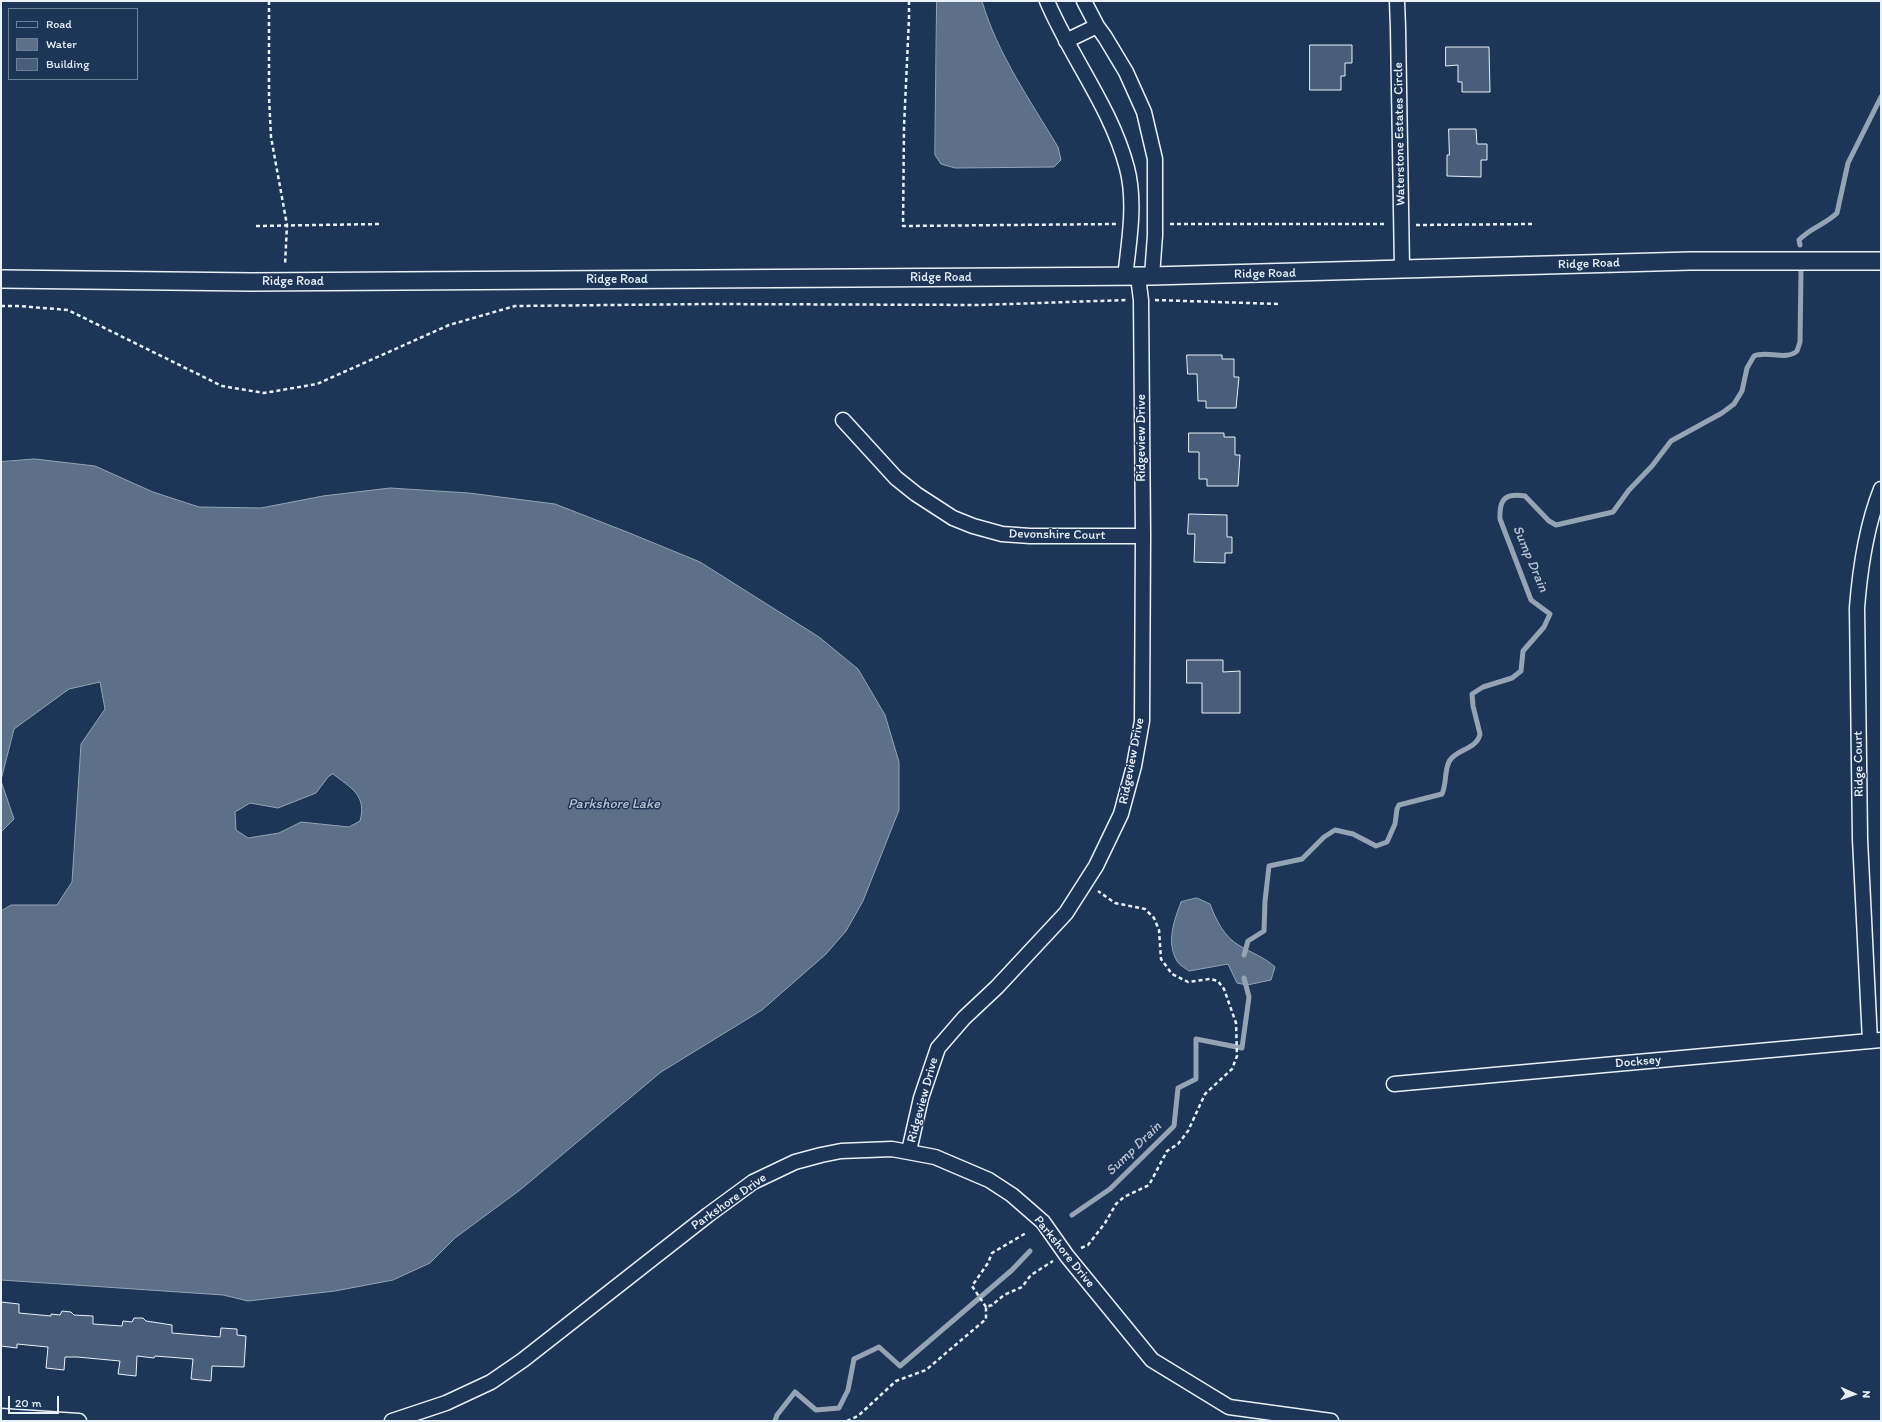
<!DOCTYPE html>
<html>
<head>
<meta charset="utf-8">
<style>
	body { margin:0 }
	#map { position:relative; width:1882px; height:1422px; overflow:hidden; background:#1d3557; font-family:Itim,sans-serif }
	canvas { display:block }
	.frame { position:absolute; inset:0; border:2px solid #e8f1f8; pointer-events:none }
	.legend { position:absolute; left:8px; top:8px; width:130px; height:72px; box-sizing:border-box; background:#1d3557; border:1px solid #6e8097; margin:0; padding:5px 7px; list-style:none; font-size:12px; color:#e8f1f8 }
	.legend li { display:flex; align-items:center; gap:8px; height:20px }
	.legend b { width:20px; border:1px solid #6e8097 }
	.north { position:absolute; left:1834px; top:1374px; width:40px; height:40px; -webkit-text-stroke:3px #1d3557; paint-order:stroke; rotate:92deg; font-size:11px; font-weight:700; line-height:16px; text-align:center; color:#e8f1f8 }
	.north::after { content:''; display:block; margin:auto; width:14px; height:18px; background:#e8f1f8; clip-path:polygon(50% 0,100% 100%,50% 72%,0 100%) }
	.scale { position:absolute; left:8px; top:1396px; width:51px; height:18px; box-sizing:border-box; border:2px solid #e8f1f8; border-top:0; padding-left:5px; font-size:12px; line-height:14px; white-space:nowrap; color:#e8f1f8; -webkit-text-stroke:3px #1d3557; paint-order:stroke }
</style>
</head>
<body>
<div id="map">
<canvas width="1882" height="1422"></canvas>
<div class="frame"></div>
<ul class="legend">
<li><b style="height:5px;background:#1d3557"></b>Road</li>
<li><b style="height:11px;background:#5d7089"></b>Water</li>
<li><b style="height:11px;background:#495e7a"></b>Building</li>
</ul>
<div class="north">N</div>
<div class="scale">20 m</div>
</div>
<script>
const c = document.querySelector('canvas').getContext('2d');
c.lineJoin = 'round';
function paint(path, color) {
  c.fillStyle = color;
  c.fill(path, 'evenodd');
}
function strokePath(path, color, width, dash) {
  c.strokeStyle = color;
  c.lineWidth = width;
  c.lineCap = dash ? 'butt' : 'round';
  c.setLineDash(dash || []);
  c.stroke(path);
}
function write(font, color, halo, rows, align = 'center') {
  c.font = font + ' Itim,sans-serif';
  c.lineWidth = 3;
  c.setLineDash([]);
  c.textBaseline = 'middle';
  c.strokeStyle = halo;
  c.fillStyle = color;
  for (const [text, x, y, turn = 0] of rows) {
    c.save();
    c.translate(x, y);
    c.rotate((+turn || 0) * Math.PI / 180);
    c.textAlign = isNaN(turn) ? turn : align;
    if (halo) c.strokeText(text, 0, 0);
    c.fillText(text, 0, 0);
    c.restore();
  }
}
const water = new Path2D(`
	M937,1H982C997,53 1030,100 1058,147L1061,160L1054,167L955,168L941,164L935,155Z
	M35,459L95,466L153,492L199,507L261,508L323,496L390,488L469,493L555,504L627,532L700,562L819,637L858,669L885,715L899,762V810L863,901L846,931L826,954L762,1010L661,1072L520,1190L455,1238L430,1263L393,1280L335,1291L248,1301L223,1295L1,1280V911L11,905H57L72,882L81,744L105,709L100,682L69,689L14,729L1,780V462ZM333,774C351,788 367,795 360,821L349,827L301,822L279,833L248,838L236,830L235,812L250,803L278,808L316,793L328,777Z
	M1,781L14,819L1,832Z
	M1197,898L1210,904C1216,920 1224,937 1240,946C1252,953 1264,957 1275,967L1271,980L1247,985L1237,983L1228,964L1189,971C1185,968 1179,965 1177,961C1166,942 1174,921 1181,902Z`);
paint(water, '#5d7089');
strokePath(water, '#95a4b5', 1);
strokePath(new Path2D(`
	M1800,245L1799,240C1810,228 1826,224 1837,213L1848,163L1881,97
	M1244,955L1248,941L1264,931L1265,901L1269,866L1302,859L1324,837L1335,830L1353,834L1376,846L1387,842L1395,824L1397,809L1399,805L1442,794C1447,783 1444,769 1450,760C1458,749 1477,749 1480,734L1473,706L1472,694L1483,687L1512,678L1521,671L1523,651L1544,627L1550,614L1531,600L1500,519C1499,499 1505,493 1525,496L1549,521L1556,525L1613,512L1629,490L1652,466L1671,441L1722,413L1734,404L1742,391L1747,368L1754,356C1767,350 1786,361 1797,351L1800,342L1801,271
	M1072,1215L1110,1189L1174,1126L1178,1088L1196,1079V1039L1242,1048L1249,997L1244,978
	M775,1421L777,1415L795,1392L816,1410L839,1408L848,1390L854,1359L879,1347L900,1366L1012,1270L1030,1251`), '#95a4b5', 5);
const building = new Path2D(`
	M1310,45H1352V63H1345V76H1341V90H1310Z
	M1446,47H1489L1490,92H1462V82H1458V65L1446,66Z
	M1449,129H1476L1477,144H1487V160H1481V177L1447,176V155H1449Z
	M1187,355H1222V359H1234V377H1239L1236,408H1206V401H1198L1197,374H1188Z
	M1189,433H1224V437H1235V455H1240L1238,486H1207V479H1199V452H1189Z
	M1189,514L1227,515V537H1232V553H1225V563L1194,562L1195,534H1188Z
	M1187,660H1223V672L1240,671V713H1202V683H1187Z
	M1,1302L19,1304V1313L51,1316V1314L60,1315L62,1311L71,1312L74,1315L93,1316V1324L122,1326L123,1321L132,1322L134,1318H143L146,1321L172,1325V1333L220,1337L221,1328L237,1329V1335L246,1336L244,1367L212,1366L211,1381L191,1379L193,1359L155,1356L154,1358L137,1356L136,1376L118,1374L120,1361L77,1357H65L64,1370L46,1368L48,1347L17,1344V1348L1,1346Z`);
paint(building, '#495e7a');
strokePath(building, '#e8f1f8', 1);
const minor = new Path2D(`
	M1047,1C1071,58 1111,107 1127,168C1136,202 1129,242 1125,277
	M1084,1L1097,26L1105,37L1126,72L1144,112L1155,159V235L1152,276
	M1397,1L1398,28L1402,268
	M1066,41L1097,26
	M843,420L896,478L916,494L953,518L973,526L1002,534L1030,536H1143
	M1870,1041L1860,839L1857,608C1860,568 1866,527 1881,489
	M1394,1084L1881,1040
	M909,1151L921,1098L938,1048L964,1018L997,987L1066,913L1096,866L1121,814L1134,766L1142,721L1143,536L1141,300L1138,277
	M1,1416L79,1421
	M392,1421L446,1403L491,1382L523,1360L708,1215L753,1182L795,1162L821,1155L841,1151L892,1149L935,1157L989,1180L1012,1195L1043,1222L1067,1256L1152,1360L1229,1407L1331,1421`);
const tertiary = new Path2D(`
	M1,279L252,282L1152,276L1690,261H1881`);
strokePath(minor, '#e8f1f8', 17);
strokePath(tertiary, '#e8f1f8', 20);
strokePath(new Path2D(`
	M269,1V97L271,137L287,225L285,265
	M909,1V18L904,127L903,226L1117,224
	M1170,224H1387
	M1416,225L1535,224
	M256,226L380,224
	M1155,300L1279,304
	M1,306H19L68,310L222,386L264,393L317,384L449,325L515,306L709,304L981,305L1126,300
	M1081,1248L1088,1245L1105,1223L1116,1204L1124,1197L1149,1185L1167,1151L1178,1144L1188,1131L1205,1094L1232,1069L1237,1056L1236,1023L1224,989L1218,981L1210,979L1188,982L1172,974L1161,959L1159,930L1154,918L1145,909L1115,903L1098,891
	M986,1307L972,1286L988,1263L992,1253L1026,1233
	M847,1421L858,1416L896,1381L926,1370L986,1319V1307L992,1305L1004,1295L1022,1287L1031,1275L1053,1261`), '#e8f1f8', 2.5, [4, 3]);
strokePath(minor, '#1d3557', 14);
strokePath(tertiary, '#1d3557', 17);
write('13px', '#e8f1f8', '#1d3557', [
	["Waterstone Estates Circle",1400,134,-91],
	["Ridge Road",1589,264,-2],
	["Ridge Road",1265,274,-1],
	["Ridge Road",941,278],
	["Ridge Road",617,280],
	["Ridge Road",293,282],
	["Ridgeview Drive",1142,438,-90],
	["Devonshire Court",1057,535,1],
	["Ridgeview Drive",1132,761,-79],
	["Ridge Court",1859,764,-91],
	["Docksey",1638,1062,-5],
	["Ridgeview Drive",923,1100,-75],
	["Parkshore Drive",729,1202,-35],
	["Parkshore Drive",1064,1252,51]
]);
write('italic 14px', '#b7c4d1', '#1d3557', [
	["Sump Drain",1530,559,67],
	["Parkshore Lake",614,804],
	["Sump Drain",1134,1149,-44]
]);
</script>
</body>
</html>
